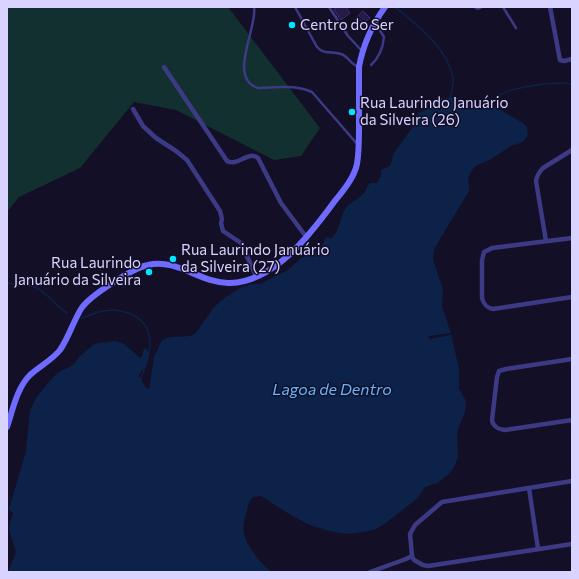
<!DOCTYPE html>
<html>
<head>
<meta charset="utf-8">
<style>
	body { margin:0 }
	#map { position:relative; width:579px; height:579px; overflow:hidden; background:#130f26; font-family:Commissioner,sans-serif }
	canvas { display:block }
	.frame { position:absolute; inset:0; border:8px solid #d9d4ff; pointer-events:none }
</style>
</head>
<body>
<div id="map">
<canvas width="579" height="579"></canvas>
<div class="frame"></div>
</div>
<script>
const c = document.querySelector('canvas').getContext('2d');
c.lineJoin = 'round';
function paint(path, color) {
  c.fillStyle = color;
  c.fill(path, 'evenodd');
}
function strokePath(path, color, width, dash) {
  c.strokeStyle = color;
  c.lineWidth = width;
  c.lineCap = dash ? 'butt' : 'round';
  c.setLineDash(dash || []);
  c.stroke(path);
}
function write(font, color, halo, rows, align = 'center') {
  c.font = font + ' Commissioner,sans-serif';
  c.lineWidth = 3;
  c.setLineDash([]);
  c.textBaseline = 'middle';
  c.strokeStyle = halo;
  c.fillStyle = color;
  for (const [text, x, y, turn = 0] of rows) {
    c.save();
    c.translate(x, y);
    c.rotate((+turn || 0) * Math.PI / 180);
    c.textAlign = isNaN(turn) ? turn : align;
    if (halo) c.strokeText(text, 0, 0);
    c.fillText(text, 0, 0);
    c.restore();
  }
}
paint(new Path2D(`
	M7,7H228L320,128L301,156L274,160L176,110L134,102L80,168L19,197L7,212Z`), '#12302f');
paint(new Path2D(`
	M438,98H459L463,100L467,105L478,103L490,104L523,123L527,127L528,135L523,142L511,146L491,159L474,167L468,178L469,191L434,249L433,259L443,290L442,307L451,333L459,369V389L465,399L466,404L465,412L458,429L457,437L458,457L454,467L449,474L437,483L425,487L418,498L383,525L373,530L363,532L347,534L329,531L310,525L289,514L261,496L253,497C249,501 248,506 247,511C244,519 242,528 245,537C249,549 261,564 272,572H8L16,552L9,530L10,522L13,513L9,509L26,451L30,410L36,398L48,383L57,373L73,365L80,356L93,345L99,343L116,341L124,344L130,349L140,358L142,356L144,348L147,349C149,355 149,363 145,368C142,371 140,372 139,376L146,388L149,389L154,357L162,340C172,334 185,339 195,334L214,307L227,296L242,287L252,284H260L288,270L301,258L314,253L323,244L326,237L332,238C340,228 339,221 344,211C348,203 357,200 363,194C366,191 367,186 370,183H377L381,176V170L390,166L394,153L414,125L418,113L427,109Z`), '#0c2248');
paint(new Path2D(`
	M451,333V335L429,339V336Z`), '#130f26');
strokePath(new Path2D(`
	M395,7C417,25 448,48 453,78C454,85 451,93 450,100
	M490,106C492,103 494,100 496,98C507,87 556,81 572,84
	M7,283C16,284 27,284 35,287C45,291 57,307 67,313
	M82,318C89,316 96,312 103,311C114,309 123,310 133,315C160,329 149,359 140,381`), '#0c2248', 1.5);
const building = new Path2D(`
	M338,7H346L350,13L341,20L334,10Z
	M363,11L370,18L361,26L355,20Z`);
paint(building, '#241b47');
strokePath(building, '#3b2d73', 1);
strokePath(new Path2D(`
	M254,7C258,27 227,78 258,88C277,87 295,85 312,92L358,145
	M295,7L317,47C324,55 332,51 341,54C348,56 351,65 359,67
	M329,7L348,36L362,51
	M474,7L478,9L482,7
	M503,7L516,28
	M371,65C380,57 383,48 384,37L376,24`), '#3d3a85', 2.5);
strokePath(new Path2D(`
	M550,7L560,60L564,61L572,59
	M164,67L227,161C237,167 249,150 258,158L281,203L307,238
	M133,109L143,126L156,138L176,151L187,160L220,211L222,219L221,223L223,231L241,243L256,276
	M572,238L492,248L484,252L482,260V298C484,305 487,308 493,309L572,297
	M546,241L536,181C537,175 539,172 543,168L572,150
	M572,359L506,369L499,371L497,377L492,420C493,427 498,429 505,430L572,420
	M572,481L442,502L415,525L410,534L412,556L414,560L423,565L428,566L572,544
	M529,488L538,549
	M370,572L406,559L412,556`), '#3d3a85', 4.5);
strokePath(new Path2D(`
	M7,427C13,409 17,388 30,375C40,366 52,360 60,350C69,337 73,322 81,309C89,296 133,268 148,265C178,258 201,284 230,283C274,282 310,235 334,202C343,191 354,178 357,164C359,152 359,139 359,128C359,107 359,87 359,67C363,45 372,25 385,7`), '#6f6bff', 6);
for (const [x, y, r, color] of [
	[292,25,4,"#00e5ff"],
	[352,112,4,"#00e5ff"],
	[173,259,4,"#00e5ff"],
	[149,272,4,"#00e5ff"]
]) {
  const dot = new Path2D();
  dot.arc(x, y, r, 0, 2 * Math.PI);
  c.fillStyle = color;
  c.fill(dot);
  strokePath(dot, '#130f26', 1.5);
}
write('15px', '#d9d4ff', '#130f26', [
	["Centro do Ser",300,25],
	["Rua Laurindo Januário",360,103],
	["da Silveira (26)",360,120],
	["Rua Laurindo Januário",181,250],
	["da Silveira (27)",181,267],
	["Rua Laurindo",141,263,"right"],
	["Januário da Silveira",141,280,"right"]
], 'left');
write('italic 16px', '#62b6ff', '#130f26', [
	["Lagoa de Dentro",332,390]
]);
</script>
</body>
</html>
